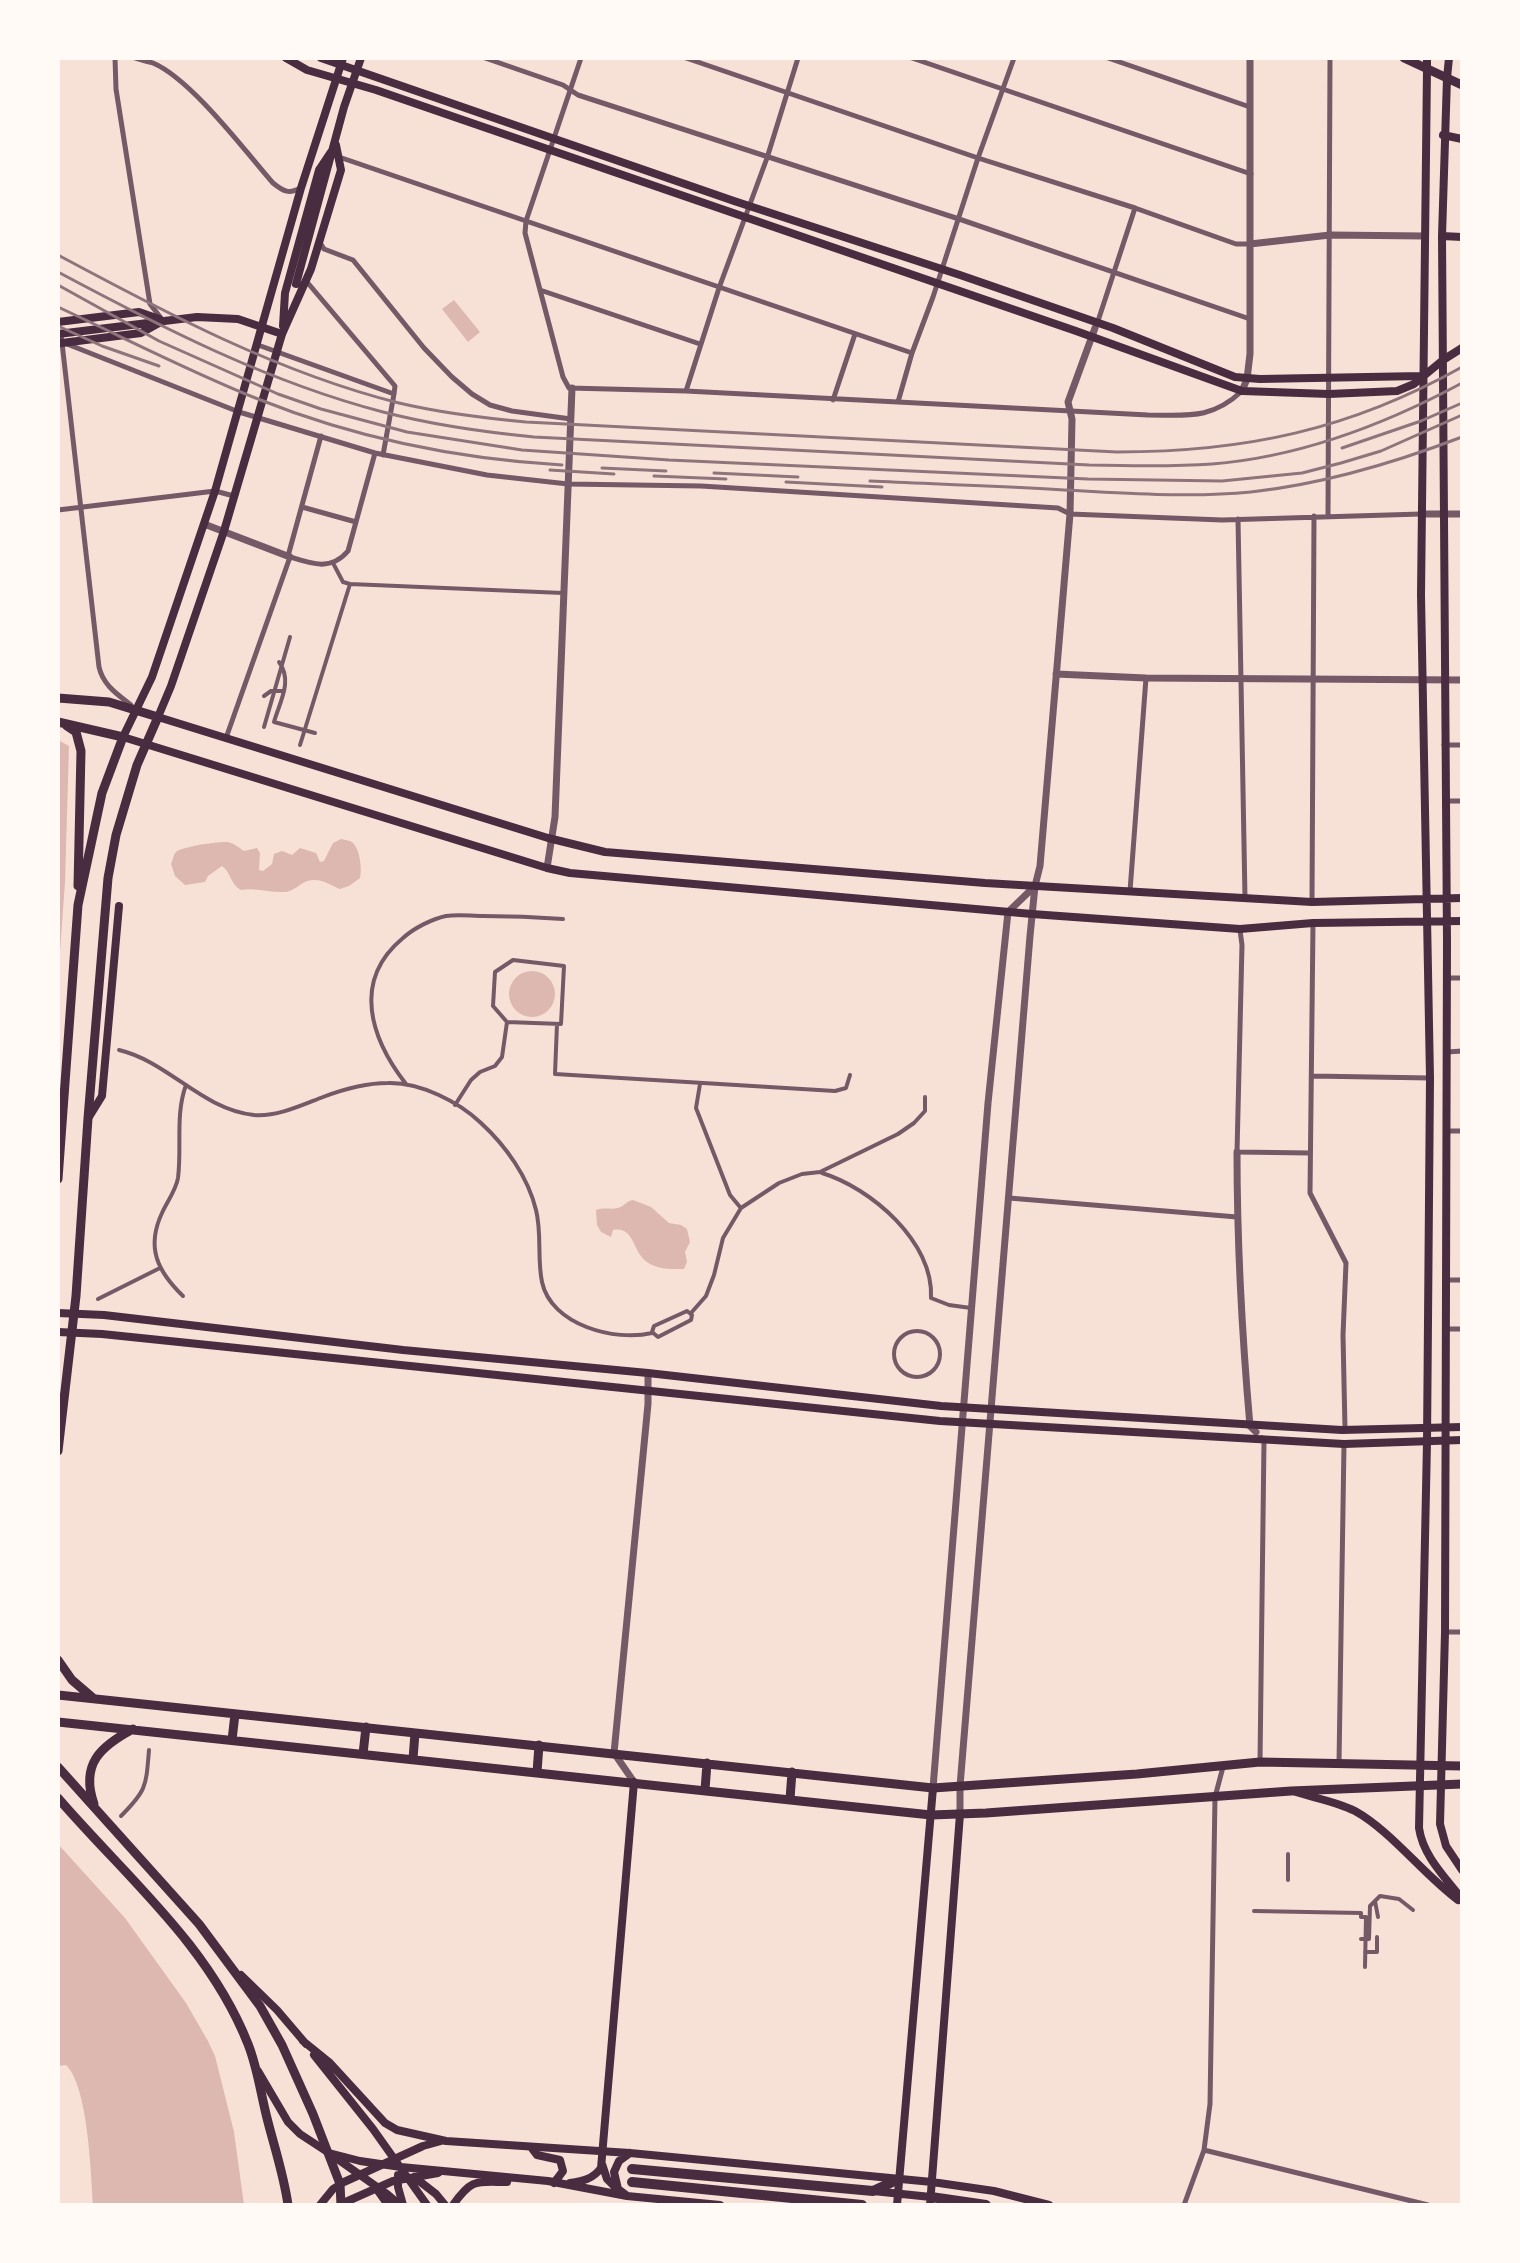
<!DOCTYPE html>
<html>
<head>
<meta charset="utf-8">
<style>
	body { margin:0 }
	#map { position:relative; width:1520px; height:2263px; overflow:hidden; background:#f7e1d7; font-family:Barlow,sans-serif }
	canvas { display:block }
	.frame { position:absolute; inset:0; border:60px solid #fffaf5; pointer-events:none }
</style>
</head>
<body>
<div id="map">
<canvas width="1520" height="2263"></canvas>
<div class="frame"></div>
</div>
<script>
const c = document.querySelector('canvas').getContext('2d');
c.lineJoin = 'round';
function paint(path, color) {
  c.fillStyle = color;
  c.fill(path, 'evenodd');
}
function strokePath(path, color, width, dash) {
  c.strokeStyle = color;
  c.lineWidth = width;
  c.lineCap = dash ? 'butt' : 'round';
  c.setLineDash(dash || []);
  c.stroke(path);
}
paint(new Path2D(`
	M454,300L480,332L468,342L442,309Z
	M58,740L69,746L65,882L58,980Z
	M341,839C345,840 351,840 354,844C360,851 362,869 360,878L349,886L340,889C332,886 324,880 315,880C303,879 297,890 286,892C270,893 255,887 241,890C230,884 231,872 222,866L208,876L205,882L185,885L175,876L171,864C173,860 173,855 176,852C180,847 219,841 227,842C234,843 238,847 244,851L257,848L260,853L259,870L263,871L272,864L274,854L282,851L292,855L300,848L316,853L320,862L324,861L333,843Z
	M509 994a23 23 0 1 1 46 0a23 23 0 1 1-46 0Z
	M633,1200L651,1207L669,1223L681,1225L687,1229L690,1242L685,1252L687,1262L684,1269C670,1269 659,1270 647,1262C632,1252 635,1226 613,1230L611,1237L601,1232L597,1225L596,1210C604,1207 611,1210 618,1208C625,1206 626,1201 633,1200Z
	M58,1844L125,1918L186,2003L208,2041L215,2056L234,2132L244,2205H93C91,2173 88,2086 66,2065L58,2066Z`), '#dcb8b0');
strokePath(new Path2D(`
	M333,563L343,582L350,584L563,593
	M279,662C293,681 280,701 274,722L315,733
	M264,696L271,691H283
	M264,727L290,637
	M300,745L350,584
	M513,960L564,966L561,1024L507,1022L493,1006L495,972Z
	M557,1024L555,1074L835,1091L846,1088L850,1075
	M119,1050C169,1062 201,1109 254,1115C277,1117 302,1105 323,1097C344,1089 366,1083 388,1083C420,1082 459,1102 481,1123C506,1146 528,1177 536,1210C542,1233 537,1259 542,1282C551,1325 615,1342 652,1333
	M406,1084C371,1039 351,981 403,938C414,928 432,919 446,916C458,914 471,916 483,916C510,916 536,917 563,919
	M700,1084L696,1108L730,1195L740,1207
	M455,1105L471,1080L480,1072L495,1066L502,1057L507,1022
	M822,1173C871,1188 934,1242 931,1298L949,1305L971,1308
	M183,1296C157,1271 146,1247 162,1213C167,1202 176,1190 178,1178C182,1147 175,1115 186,1085
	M98,1299L160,1268
	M687,1311L692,1315L691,1320L658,1337L652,1332L654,1326Z
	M691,1313L706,1296L714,1275L723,1238L741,1208L779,1183L802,1174L820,1172L898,1134L914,1123L925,1111V1097
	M894 1354a23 23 0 1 1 46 0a23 23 0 1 1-46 0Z
	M121,1816C147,1790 146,1786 149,1750
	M1288,1854V1880
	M1375,1901L1378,1917
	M1254,1911L1361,1913V1917H1366L1365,1967
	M1361,1939H1369L1370,1906L1380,1896L1399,1899L1413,1910
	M1365,1952H1377V1937`), '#755966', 4);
strokePath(new Path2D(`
	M115,58L116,89L150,304L161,318
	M135,58C140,60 147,61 153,63C191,79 245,151 273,183C284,192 289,194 301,188
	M485,58L563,85L578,95L959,219L1250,319
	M581,58L526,221L525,233L563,377L569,388L686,391L1148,415C1187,415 1211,420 1242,391
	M686,58L978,158L1135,208L1236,244H1250
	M912,58L1251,174
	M1108,58L1250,107
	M339,157L912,353
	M320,243L324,249L353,260L424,348L452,377L472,394L490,405L512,411L571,419
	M540,290L700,344
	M1097,324L1135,208
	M61,334L99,667C103,685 117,694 131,705
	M67,344L239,412L375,453L487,475L568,484L701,486L1058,508L1070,514L1222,520L1421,514
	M258,345L394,394L395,386L307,282
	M686,391L719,288L767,158L798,58
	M833,400L855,334
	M898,402L912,353L933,297L978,158L1014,58
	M383,455L394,394
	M302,507L356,522
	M58,510L215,491L234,496
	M1328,516L1330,58
	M1238,519L1245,898
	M288,556L321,436
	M226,738L290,557C312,564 331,571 348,551L375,453
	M1444,745H1462
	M1446,801H1462
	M1130,891L1146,678
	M1312,901L1314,516
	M1313,923L1310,1193L1346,1263L1343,1335L1345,1429
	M1240,930L1242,945L1237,1152L1310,1153
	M1448,978H1462
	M1447,1052L1462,1051
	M1312,1076L1430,1078
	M1447,1131H1462
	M1009,1198L1237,1217
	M1447,1280H1462
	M1447,1329H1462
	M1445,1632H1462
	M1260,1762L1264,1440L1262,1438
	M1339,1763L1344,1444
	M1204,2150L1428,2205
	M1184,2205L1204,2150L1210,2104L1215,1797L1223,1767`), '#755966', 5);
strokePath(new Path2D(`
	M1250,244L1330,235L1424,236
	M1242,391L1247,379L1250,354V58
	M1421,514H1462
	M204,524L290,557
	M1056,674L1146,678L1462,680
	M547,868L555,817L572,388
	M1237,1152C1237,1244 1242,1335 1250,1426L1256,1432
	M634,1782L614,1753L648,1404V1373
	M933,1788L988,1103L1008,912L1035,886
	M960,1814V1786L1030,936L1035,886L1040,866L1070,514L1072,419L1068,402L1095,328`), '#755966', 7);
strokePath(new Path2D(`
	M286,58L307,70L376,90L1076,331L1242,391L1329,394L1397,391L1414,384L1443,360L1462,348
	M321,58L734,201L960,275L1113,328L1235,377L1260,379L1421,376
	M1427,68L1421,595L1430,1078L1427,1442L1419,1828C1423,1856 1445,1877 1462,1899
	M1447,78L1442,236L1447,941L1445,1632L1440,1824L1446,1846L1462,1870
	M1443,135L1462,139
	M1442,236L1462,237
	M58,322L139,312L159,319
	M58,334L197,317L238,319L282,334
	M58,342L62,343L141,333L159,323
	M158,717L548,838L605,852L985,883L1312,902L1462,898
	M123,737L547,868L570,873L1032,914L1240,929L1313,923L1462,921
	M1296,1792C1315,1798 1337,1802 1355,1811C1391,1831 1423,1874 1458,1900
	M241,1975L277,2010L306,2044
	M303,2041L329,2062L385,2123L397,2130L446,2141L630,2153L932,2182L994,2191L1049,2205
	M314,2055L373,2129L427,2205
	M258,2071L288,2122L300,2134L329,2153L360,2161L401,2167L548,2181L627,2196L720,2205
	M531,2147L537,2155L560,2160L563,2171L554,2183
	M336,2158L387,2194L400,2205
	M602,2164L607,2179L617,2189
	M398,2175V2187L403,2205
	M414,2177L436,2194L445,2205
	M570,2183C583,2181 593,2179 601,2168L634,1782
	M378,2191L388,2205
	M873,2191L931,2197
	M626,2195L618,2189L614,2172L619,2161L630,2153
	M341,2204L393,2181L438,2173
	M320,2205L333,2189L344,2182L423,2146L441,2141
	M453,2205C472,2178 476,2182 507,2182
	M897,2205L933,1788
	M930,2205L960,1814`), '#4a2c40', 8);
strokePath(new Path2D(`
	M1427,68V58
	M1447,78L1449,58
	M296,284L344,107L361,58
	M283,326L285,293L319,170L331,152
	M158,717L171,686L224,531L282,334L311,269L341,170L336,145
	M123,737L152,677L215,491L301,188L343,58
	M89,1117L102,1096L119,906
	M58,1313L104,1315L403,1350L648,1373L941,1406L1342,1430L1462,1427
	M58,1332L102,1334L940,1421L1344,1444L1462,1440`), '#4a2c40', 8);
strokePath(new Path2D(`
	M1404,58L1462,85
	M58,698L109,702L158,717L137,765L116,835L108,878L88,1118L76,1296L58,1451
	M58,722L123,737L102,793L78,905L58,1179
	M67,726L76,732L81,751L78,886
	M58,1660L72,1680L93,1698
	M58,1695L933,1788L1137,1774L1260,1762L1462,1766
	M58,1722L931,1815L986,1813L1291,1791L1462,1784
	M232,1740L235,1714
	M363,1754L366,1727
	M413,1759L415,1733
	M58,1767L199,1924L260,2006L282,2045L313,2114L340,2184L341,2205
	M537,1772L539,1745
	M705,1790L707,1763
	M58,1798C126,1877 209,1945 248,2044C258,2069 261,2096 268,2122C275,2149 284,2176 288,2205
	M790,1799L792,1772
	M94,1804C80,1764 101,1746 133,1729`), '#4a2c40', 9);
strokePath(new Path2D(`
	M632,2169L873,2191L899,2179
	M632,2182L862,2205
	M931,2197L986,2205`), '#4a2c40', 10);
strokePath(new Path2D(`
	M58,255C166,313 279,373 399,403C441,413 483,418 526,422L1117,452C1244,452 1350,430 1462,367
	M58,272C163,328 268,382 383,412C433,425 483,432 534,437L1089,465C1130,466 1171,467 1212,464C1300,457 1384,425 1462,383
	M58,285L159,341L278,394L321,409L407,432L522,450L669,460L1088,479L1222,481L1302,473L1341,463L1381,451L1462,415
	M58,307C125,338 190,372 258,399C355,438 459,459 562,465
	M58,326L102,346L159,366
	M1342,448L1421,421L1462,403
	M602,468L666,471
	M550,470L614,474
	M714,473L798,477
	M654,476L726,479
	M870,481C935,484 999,486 1064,490C1126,493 1189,498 1251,492C1324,484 1394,463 1462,437
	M786,482L882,487`), '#8f747c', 3);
</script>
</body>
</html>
